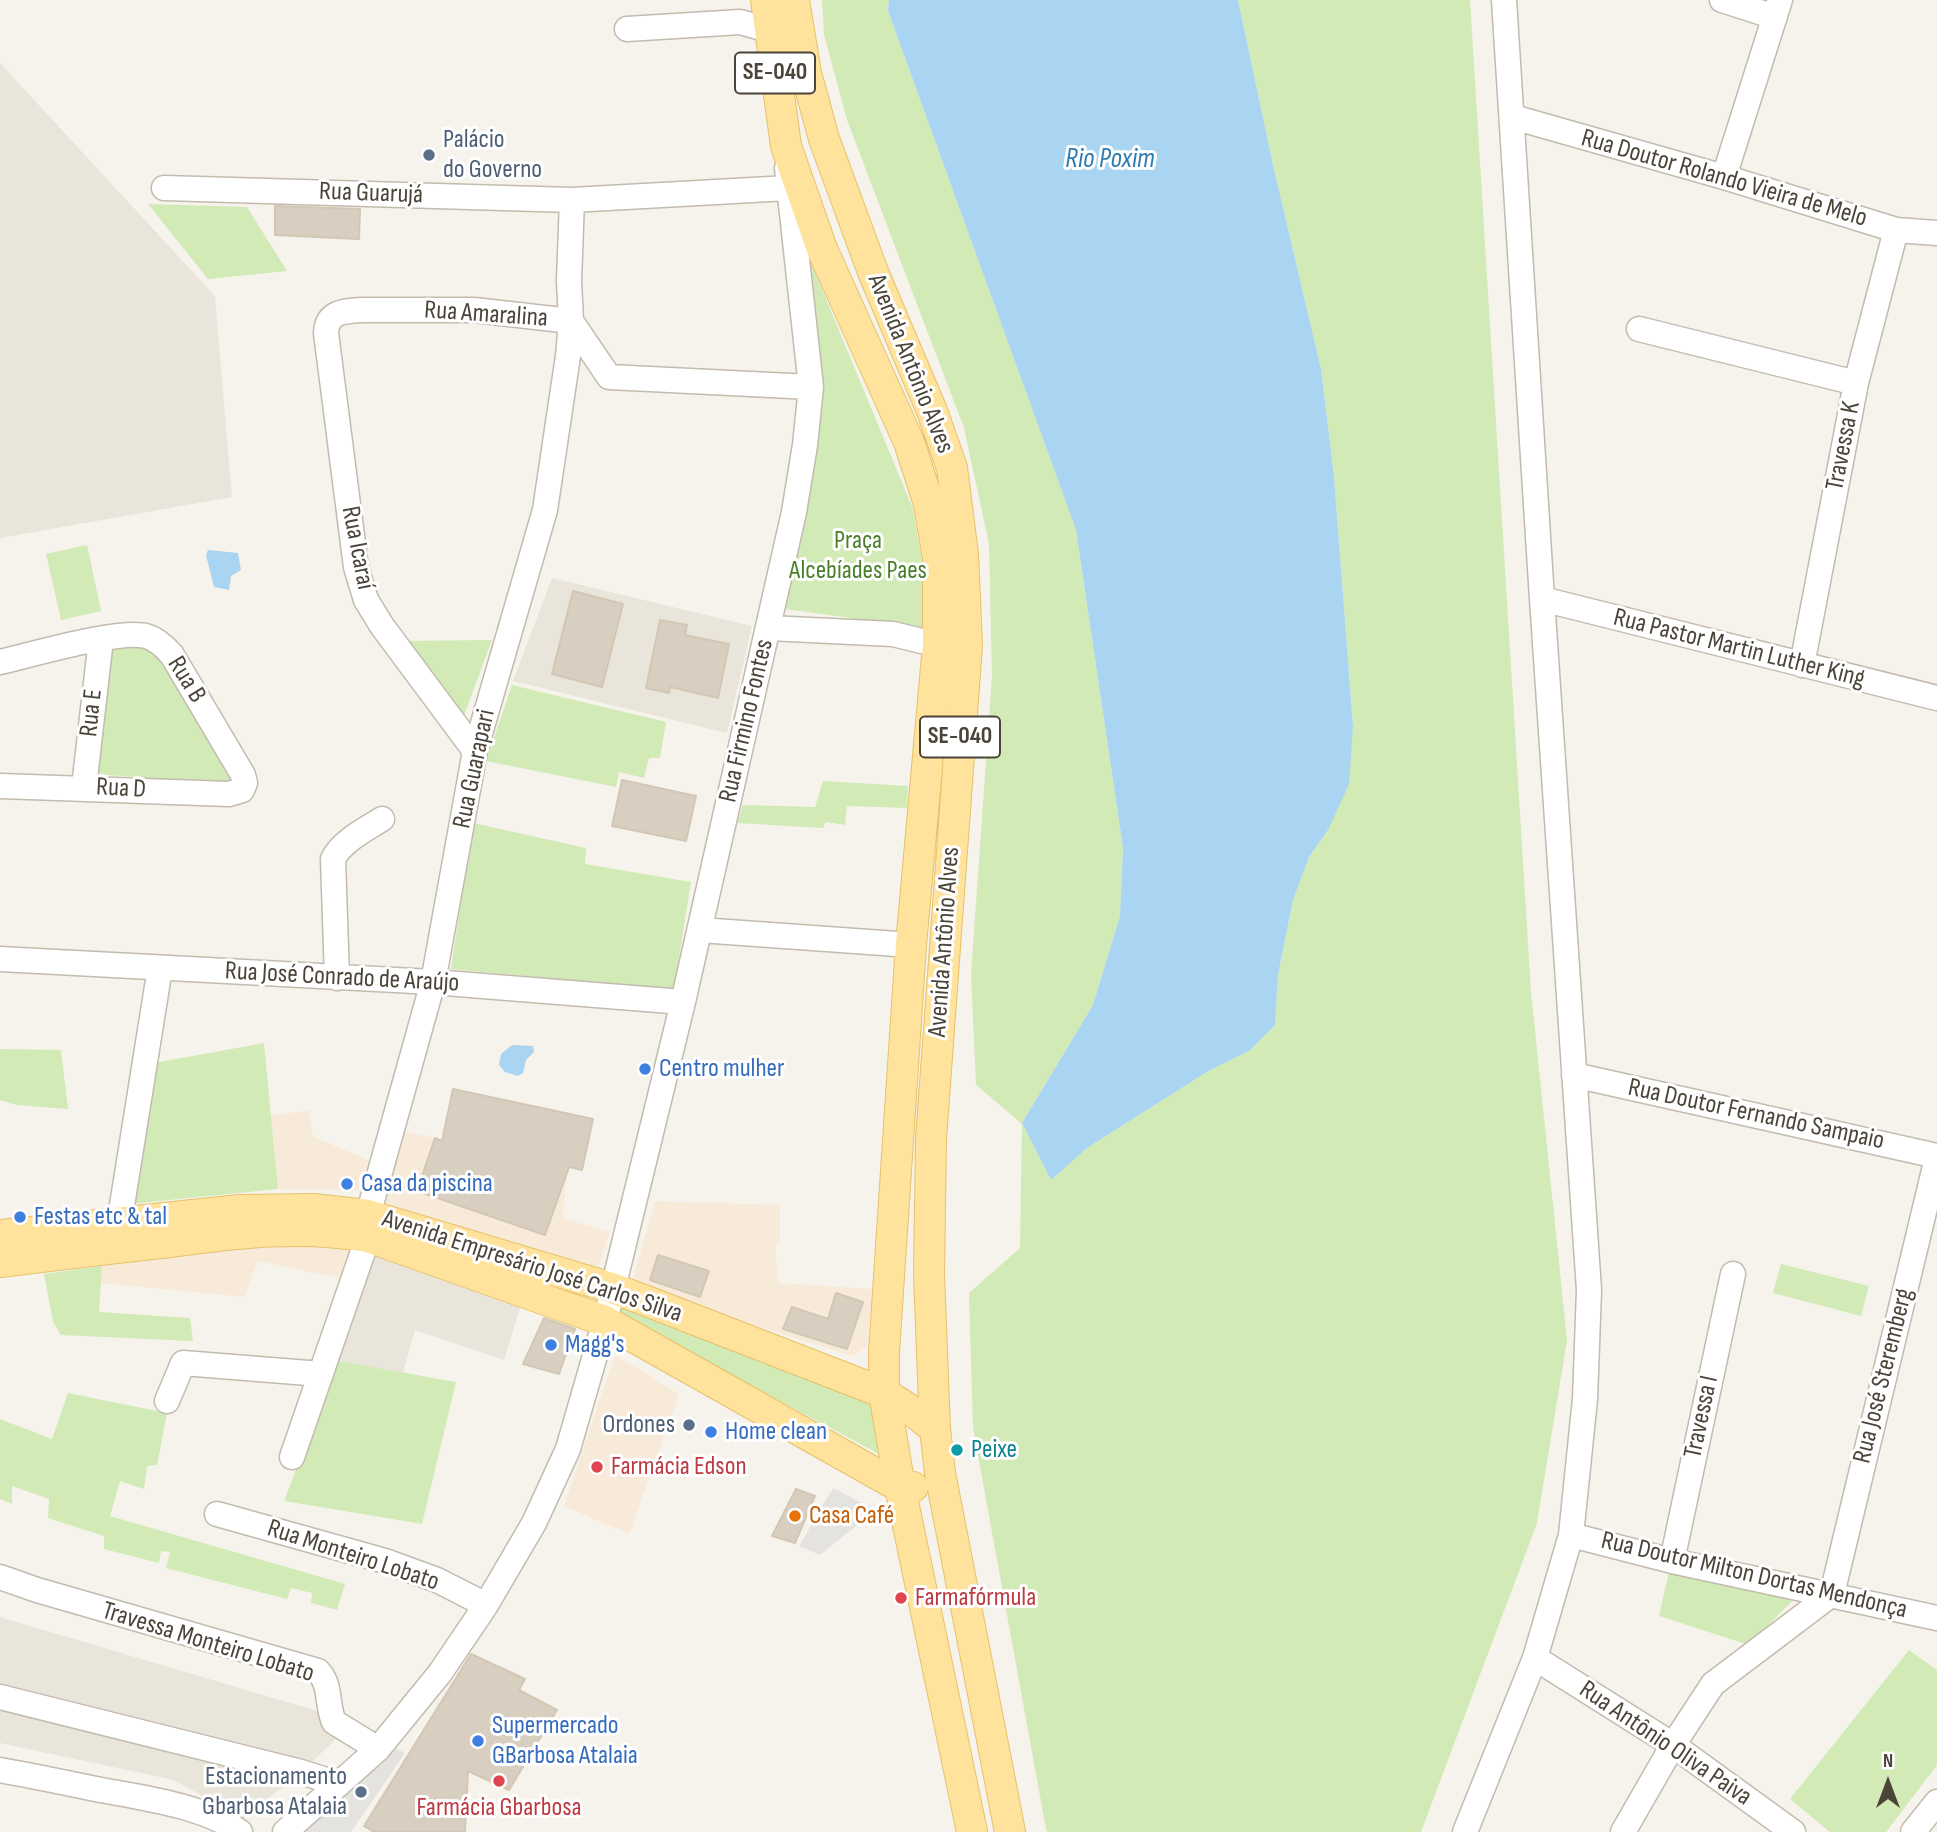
<!DOCTYPE html>
<html>
<head>
<meta charset="utf-8">
<style>
	body { margin:0 }
	#map { position:relative; width:1937px; height:1832px; overflow:hidden; background:#f6f3ec; font-family:"Sofia Sans Condensed",sans-serif }
	canvas { display:block }
	.north { position:absolute; left:1853px; top:1748px; width:70px; height:70px; -webkit-text-stroke:5px #fff; paint-order:stroke; rotate:0deg; font-size:19px; font-weight:700; line-height:28px; text-align:center; color:#4b4439 }
	.north::after { content:''; display:block; margin:auto; width:24px; height:32px; background:#4b4439; clip-path:polygon(50% 0,100% 100%,50% 72%,0 100%) }
</style>
</head>
<body>
<div id="map">
<canvas width="1937" height="1832"></canvas>
<div class="north">N</div>
</div>
<script>
const c = document.querySelector('canvas').getContext('2d');
c.lineJoin = 'round';
function paint(path, color) {
  c.fillStyle = color;
  c.fill(path, 'evenodd');
}
function strokePath(path, color, width, dash) {
  c.strokeStyle = color;
  c.lineWidth = width;
  c.lineCap = dash ? 'butt' : 'round';
  c.setLineDash(dash || []);
  c.stroke(path);
}
function write(font, color, halo, rows, align = 'center') {
  c.font = font + ' "Sofia Sans Condensed",sans-serif';
  c.lineWidth = 6;
  c.setLineDash([]);
  c.textBaseline = 'middle';
  c.strokeStyle = halo;
  c.fillStyle = color;
  for (const [text, x, y, turn = 0] of rows) {
    c.save();
    c.translate(x, y);
    c.rotate((+turn || 0) * Math.PI / 180);
    c.textAlign = isNaN(turn) ? turn : align;
    if (halo) c.strokeText(text, 0, 0);
    c.fillText(text, 0, 0);
    c.restore();
  }
}
paint(new Path2D(`
	M0,63L215,296L232,497L0,538Z
	M552,578L752,626L727,733L513,681Z
	M374,1251L522,1301L504,1360L415,1330L403,1373L338,1361Z
	M0,1617L354,1722L301,1772L243,1819L174,1780L0,1743Z`), '#eae5da');
paint(new Path2D(`
	M309,1110L313,1137L369,1160L359,1190L278,1189L271,1116Z
	M402,1131L568,1167L562,1218L610,1232L598,1267L379,1202Z
	M655,1201L780,1205V1242L775,1244L778,1283L872,1289L868,1346L851,1356L631,1286Z
	M255,1245H351L339,1278L258,1261L245,1297L101,1283L102,1266Z
	M615,1355L679,1394L629,1534L564,1506Z`), '#f7ead8');
paint(new Path2D(`
	M822,0H889L888,11L1076,530L1123,848L1120,916L1093,1005L1022,1123L1051,1180L1087,1148L1210,1070L1249,1051L1275,1025L1278,975L1293,900L1309,857L1328,830L1353,725L1334,477L1321,369L1273,165L1238,0H1470L1531,992L1567,1340L1537,1523L1421,1832H1048L1046,1829L973,1428L969,1293L1020,1248L1022,1124L976,1085L971,974L992,676L989,544L964,428L847,120L824,35Z
	M148,204L247,207L287,271L208,279Z
	M795,224L913,509L923,567L924,628L785,609L810,477Z
	M87,545L101,611L61,620L46,554Z
	M154,636L233,785L96,774L106,641Z
	M492,640L462,721L403,641Z
	M512,685L666,722L660,758H649L644,778L619,772L616,787L486,761Z
	M823,781L908,786L907,808L847,806L845,825L826,822L823,828L737,823L743,805L815,807Z
	M473,823L586,848L585,864L691,882L674,990L451,969Z
	M264,1043L278,1189L130,1204L154,1063Z
	M0,1049L61,1050L68,1109L17,1105L0,1100Z
	M1781,1264L1869,1286L1861,1316L1773,1293Z
	M102,1266L99,1312L190,1318L193,1341L61,1335L53,1322L44,1274Z
	M617,1299L870,1400L879,1454L614,1312Z
	M338,1361L456,1382L422,1524L284,1501Z
	M68,1393L167,1413L157,1465L147,1466L144,1489L120,1481L110,1516L345,1584L337,1610L311,1603L312,1593L291,1588L287,1599L166,1568L170,1552L161,1551L159,1563L104,1549V1536L48,1518L49,1499L12,1486V1504L0,1499V1419L52,1439Z
	M1670,1567L1795,1598L1749,1645L1659,1616Z
	M1909,1650L1937,1670V1765L1886,1832H1830L1790,1799Z`), '#d2eab5');
paint(new Path2D(`
	M833,1488L876,1510L820,1555L799,1546Z
	M393,1747L405,1753L351,1832H301Z`), '#e5e3e0');
paint(new Path2D(`
	M889,0H1238L1273,165L1321,369L1334,477L1353,726L1349,784L1328,830L1309,857L1293,900L1278,975L1275,1025L1249,1051L1210,1070L1087,1148L1051,1180L1022,1123L1093,1005L1120,916L1123,848L1076,530L888,11Z
	M208,550L238,553L241,570L231,576L229,590L214,587L206,555Z
	M512,1045L533,1046L534,1052L526,1060L523,1073L518,1076L505,1072L499,1065L501,1054Z`), '#a9d4f2');
const building = new Path2D(`
	M275,206L360,209L359,239L275,235Z
	M573,591L623,604L602,687L552,674Z
	M660,620L687,625L685,635L729,644L718,698L670,687L669,693L646,688Z
	M622,780L696,796L686,841L612,826Z
	M453,1089L593,1119L582,1170L569,1167L545,1235L417,1191L435,1138L442,1141Z
	M658,1255L709,1271L700,1297L650,1280Z
	M836,1293L863,1302L847,1349L783,1329L792,1307L828,1319Z
	M544,1318L575,1329L559,1374L523,1364Z
	M796,1489L815,1496L795,1543L772,1536Z
	M471,1654L525,1679L519,1690L557,1710L509,1790L468,1771L465,1832H374L364,1826Z`);
paint(building, '#d8cfc1');
strokePath(building, '#d3c7b4', 2);
const minor = new Path2D(`
	M1722,0L1775,17
	M627,29L740,22L769,30
	M1513,117L1724,177L1896,230L1937,233
	M1724,177L1780,0
	M164,188L572,200L788,188
	M1639,329L1856,383
	M1542,599L1937,698
	M769,628L893,634L938,645
	M0,662C31,655 120,629 146,636C157,639 165,647 172,655L243,775L245,783L242,790L229,794L0,786
	M1802,665L1856,383L1896,230
	M475,751L382,626L366,600L356,567L326,333C327,312 343,311 361,310H474L571,321L609,377L811,387
	M84,787L101,639
	M700,930L911,945
	M0,959L433,982L683,1002
	M337,978L333,859C342,841 365,830 382,819
	M1574,1075L1937,1156
	M368,1215L433,982L475,751L545,510L568,356L571,321L569,281L572,200
	M119,1224L160,968
	M167,1401L183,1363L321,1374
	M292,1457L368,1237
	M217,1514L385,1561L437,1580L486,1605
	M1571,1535L1672,1561L1937,1618
	M1672,1561L1733,1274
	M0,1577L37,1590L318,1671C332,1686 326,1704 334,1722L378,1749
	M1535,1658L1673,1745L1793,1832
	M0,1697L301,1772L339,1784
	M0,1770C34,1776 67,1783 101,1790C144,1798 204,1806 240,1832
	M285,1832L378,1749L440,1673L486,1605L534,1523L568,1449L605,1321L683,1002L794,512L805,445L811,387L787,168
	M1465,1832L1535,1658L1571,1535L1585,1399L1589,1290L1542,599L1504,0
	M1623,1832L1673,1745L1713,1684L1832,1594L1937,1158
	M1913,1832L1937,1802`);
const major = new Path2D(`
	M766,0L786,146L822,249L909,442L929,504L938,558V645L911,945L884,1352V1393L900,1487L972,1832
	M794,0L806,73L824,139L873,272L932,411L952,468L963,554L967,645L931,1139L929,1275L935,1429L940,1473L1010,1832
	M0,1235L240,1210L313,1209L368,1215L612,1288L649,1302L884,1393L915,1413L935,1429
	M0,1262C57,1255 114,1248 171,1242C239,1233 300,1225 368,1237L605,1321L900,1487H913`);
strokePath(minor, '#c2bbae', 27);
strokePath(major, '#e6c16a', 32);
strokePath(minor, '#fff', 24);
strokePath(major, '#ffe39c', 30);
for (const [x, y, r, color] of [
	[429,155,7,"#5c6f8a"],
	[645,1069,7,"#3f7fe0"],
	[347,1184,7,"#3f7fe0"],
	[20,1217,7,"#3f7fe0"],
	[551,1345,7,"#3f7fe0"],
	[689,1425,7,"#5c6f8a"],
	[711,1432,7,"#3f7fe0"],
	[957,1450,7,"#0f9aa8"],
	[597,1467,7,"#e0444e"],
	[795,1516,7,"#e8710a"],
	[901,1598,7,"#e0444e"],
	[478,1741,7,"#3f7fe0"],
	[499,1781,7,"#e0444e"],
	[361,1792,7,"#5c6f8a"]
]) {
  const dot = new Path2D();
  dot.arc(x, y, r, 0, 2 * Math.PI);
  c.fillStyle = color;
  c.fill(dot);
  strokePath(dot, '#fff', 2.5);
}
for (const [x, y, w] of [
	[775,73,80],
	[960,737,80]
]) {
  const box = new Path2D();
  box.roundRect(x - w / 2, y - 20.5, w, 41, 5);
  c.fillStyle = '#fff';
  c.fill(box);
  strokePath(box, '#4b4439', 2);
}
write('bold 24px', '#4b4439', null, [
	["SE-040",775,73],
	["SE-040",960,737]
]);
write('26px', '#4e5e75', '#fff', [
	["Palácio",443,140,"left"],
	["do Governo",443,170,"left"],
	["Ordones",675,1425],
	["Estacionamento",347,1777],
	["Gbarbosa Atalaia",347,1807]
], 'right');
write('26px', '#4b4439', '#fff', [
	["Rua Doutor Rolando Vieira de Melo",1724,179,16],
	["Rua Guarujá",371,194,2],
	["Rua Amaralina",486,315,4],
	["Avenida Antônio Alves",910,364,68],
	["Travessa K",1844,446,-79],
	["Rua Icaraí",357,548,79],
	["Rua Pastor Martin Luther King",1739,649,14],
	["Rua B",186,680,58],
	["Rua E",92,713,-84],
	["Rua Firmino Fontes",747,721,-77],
	["Rua Guarapari",475,769,-78],
	["Rua D",121,789,3],
	["Avenida Antônio Alves",945,942,-86],
	["Rua José Conrado de Araújo",342,978,3],
	["Rua Doutor Fernando Sampaio",1756,1115,12],
	["Avenida Empresário José Carlos Silva",532,1267,18],
	["Rua José Steremberg",1884,1376,-76],
	["Travessa I",1702,1417,-78],
	["Rua Monteiro Lobato",353,1556,18],
	["Rua Doutor Milton Dortas Mendonça",1754,1576,13],
	["Travessa Monteiro Lobato",208,1643,17],
	["Rua Antônio Oliva Paiva",1665,1744,34]
]);
write('26px', '#4a7f2a', '#fff', [
	["Praça",858,541],
	["Alcebíades Paes",858,571]
]);
write('26px', '#366cbe', '#fff', [
	["Centro mulher",659,1069],
	["Casa da piscina",361,1184],
	["Festas etc & tal",34,1217],
	["Magg's",565,1345],
	["Home clean",725,1432],
	["Supermercado",492,1726],
	["GBarbosa Atalaia",492,1756]
], 'left');
write('26px', '#0d838f', '#fff', [
	["Peixe",971,1450]
], 'left');
write('26px', '#be3a42', '#fff', [
	["Farmácia Edson",611,1467],
	["Farmafórmula",915,1598],
	["Farmácia Gbarbosa",499,1808,"center"]
], 'left');
write('26px', '#c56008', '#fff', [
	["Casa Café",809,1516]
], 'left');
write('italic 28px', '#2e7ab2', '#fff', [
	["Rio Poxim",1110,160]
]);
</script>
</body>
</html>
